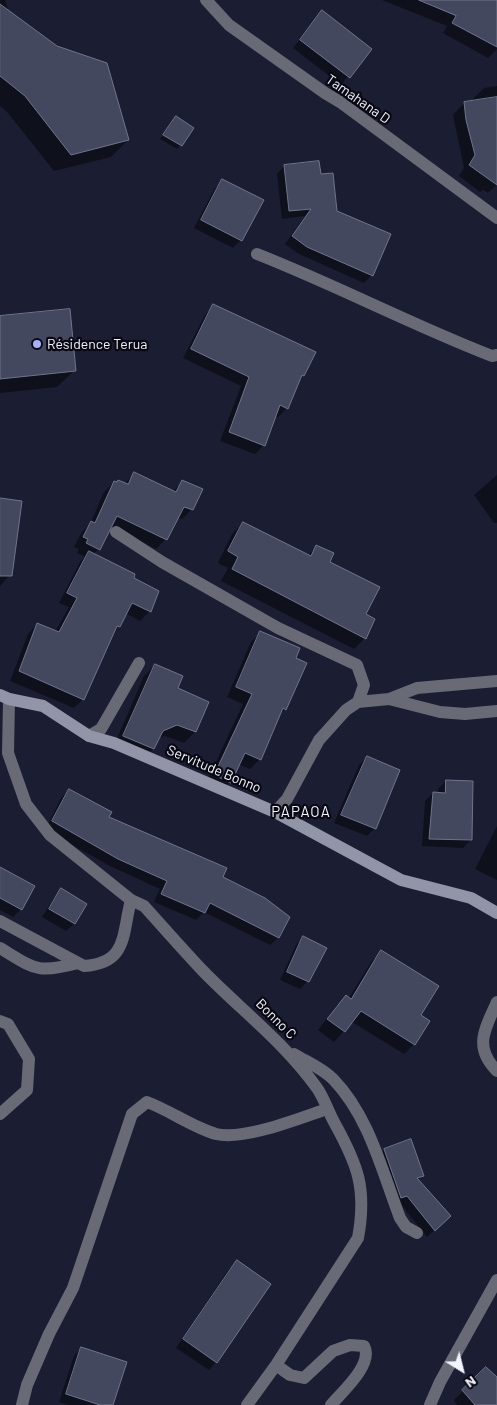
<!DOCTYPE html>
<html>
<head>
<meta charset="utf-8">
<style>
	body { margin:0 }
	#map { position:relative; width:497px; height:1405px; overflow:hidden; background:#1b1e33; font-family:Barlow,sans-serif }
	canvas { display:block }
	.north { position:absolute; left:437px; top:1345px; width:50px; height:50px; -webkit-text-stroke:4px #080912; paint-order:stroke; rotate:144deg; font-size:14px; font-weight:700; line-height:20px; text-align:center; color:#f1f3ff }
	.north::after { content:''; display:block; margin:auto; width:18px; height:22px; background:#f1f3ff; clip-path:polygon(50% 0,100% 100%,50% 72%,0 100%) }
</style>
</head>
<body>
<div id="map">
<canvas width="497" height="1405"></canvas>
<div class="north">N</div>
</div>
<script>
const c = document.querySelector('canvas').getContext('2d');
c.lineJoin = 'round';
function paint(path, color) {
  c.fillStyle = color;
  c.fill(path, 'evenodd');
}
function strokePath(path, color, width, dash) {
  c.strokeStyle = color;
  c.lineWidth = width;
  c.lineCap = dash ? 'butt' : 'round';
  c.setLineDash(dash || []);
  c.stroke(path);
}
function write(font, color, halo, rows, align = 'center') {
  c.font = font + ' Barlow,sans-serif';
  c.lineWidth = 4.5;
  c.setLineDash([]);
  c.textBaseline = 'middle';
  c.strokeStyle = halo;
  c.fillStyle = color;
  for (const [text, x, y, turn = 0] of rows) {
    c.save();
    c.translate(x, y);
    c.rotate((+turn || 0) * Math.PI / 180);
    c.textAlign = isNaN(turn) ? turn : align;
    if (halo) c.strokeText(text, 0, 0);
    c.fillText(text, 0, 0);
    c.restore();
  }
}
paint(new Path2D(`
	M0,0H5L9,12L128,140L111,157L54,171L8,113L0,106Z
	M382,0H497V49L488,58L443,33L447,26Z
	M322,12L370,49L341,85L293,48Z
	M497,86V185L488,193L483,190L480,192L459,176L464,168L453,115L464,103L474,102L473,99L484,88Z
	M173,121L193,129L177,149L160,139Z
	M284,166L319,176L336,212L372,275L364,283L299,254L285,244L305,216L282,219L277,174Z
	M223,181L241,240L233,248L194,228L215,188Z
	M213,306L303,375L287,408L278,417L275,416L264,445L255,454L220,441L241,386L183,358L205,315Z
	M0,318L75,370L57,387L0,393Z
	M134,474L172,492L183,481L192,509L182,519L177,517L166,539L156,549L110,527L99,549L93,554L132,578L150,611L140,621L125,613L119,626L112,633L83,699L74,708L10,681L28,634L37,624L55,632L69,607L59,603L80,562L85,557L77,553L79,549L74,547L82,532L90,524L104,492L114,482L124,484Z
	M497,475V523H494L474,495Z
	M0,499L10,575L0,586Z
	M243,523L307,556L316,547L365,615V638L354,649L221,581L228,568L218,563L232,534Z
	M261,632L294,658L285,709L278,715L260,759L250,769L238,764L230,782L220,792L205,785L243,704L227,697L251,642Z
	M155,665L176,689L195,732L184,743L165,736L158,738L153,749L142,760L113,748L144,676Z
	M367,757L375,828L367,836L334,823L359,765Z
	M446,781L471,840L463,848L422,846L425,801L433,793L438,794V789Z
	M69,790L107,818L221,877L278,938L270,945L204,912L196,920L154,902L160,889L110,866L45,830L61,798Z
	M497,826V880L475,869Z
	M0,869L21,909L13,917L0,910Z
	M62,890L85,904L74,924L66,931L42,917L54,898Z
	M304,937L308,981L300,989L280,980L296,945Z
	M381,952L419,1016L414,1044L404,1054L352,1022L334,1042L318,1030L336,1006L346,996L349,998L371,962Z
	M410,1141L423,1175L417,1180L442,1223L427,1237L399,1202L377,1157L384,1150Z
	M237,1262L216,1362L209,1370L176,1348L229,1269Z
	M81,1348L112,1405H69L59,1402L74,1356Z
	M486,1368L497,1379V1405H457L454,1400Z`), '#0007');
const building = new Path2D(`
	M419,0H497V47L452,23L456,16Z
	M0,4L57,46L107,63L129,140L71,155L25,96L0,76Z
	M322,10L372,49L350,78L300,40Z
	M497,97V185L469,165L475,155L466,120L464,102Z
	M176,116L194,128L182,146L163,135Z
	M319,161L321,174L333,173L337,211L391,234L373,276L307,247L292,236L311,209L289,211L284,165Z
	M222,179L264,200L242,241L201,220Z
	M213,304L316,352L304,376L302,375L288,409L280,405L265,446L229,432L249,377L191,349Z
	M70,309L76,371L0,379V316Z
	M134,472L176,492L182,480L203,489L193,510L184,507L167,540L117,516L100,550L86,543L88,539L83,537L91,521L95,523L114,481L117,482L118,480L128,484Z
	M0,498L22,501L12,576H0Z
	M243,522L311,556L316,545L334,553L330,562L380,587L366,614L375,619L366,639L232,569L238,557L228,551Z
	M89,551L135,574L134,578L159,591L151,612L132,603L120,627L117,626L84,700L19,671L37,623L59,632L77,598L67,593Z
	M260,631L300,648L296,658L307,663L286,710L283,708L261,760L245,753L231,783L214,775L252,694L236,687Z
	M155,664L183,676L178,688L209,702L196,732L177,725L163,731L154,749L123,736Z
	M367,756L400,770L376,829L341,815Z
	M446,780L473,781L472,840L429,839L433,792L445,793Z
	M69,789L112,812L109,817L227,868L223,877L265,898L290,917L279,938L210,903L205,913L161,894L167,881L118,859L52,821Z
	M0,867L35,886L22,910L0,898Z
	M61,888L87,904L75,924L49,909Z
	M303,936L327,948L309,982L287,972Z
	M381,950L439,986L421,1015L430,1021L415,1045L361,1011L345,1032L327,1019L346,995L351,999Z
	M411,1139L424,1176L417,1178L451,1216L435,1231L407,1196L401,1198L384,1149Z
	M237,1260L271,1284L217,1363L183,1339Z
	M81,1347L127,1362L113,1405H100L66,1394Z
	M486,1367L497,1377V1405H475L462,1390Z`);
paint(building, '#44485f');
strokePath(building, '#6f748d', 1);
strokePath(new Path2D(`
	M206,0L229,25L325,93L340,102L497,218
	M257,254C336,285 412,325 492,356L497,355
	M116,532L162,562L278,628L357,665L364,685L358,702L346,710L319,740L287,799L275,812
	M9,699L8,753L26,804L50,835L131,900L144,906C164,928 183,950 203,971C242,1011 284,1042 317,1088C324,1098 328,1111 334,1122C358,1165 367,1189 358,1238L276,1365L247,1405
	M389,699L417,688L497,681
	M358,702L389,699L440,712L465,714L497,711
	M89,736L101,729L139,663
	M0,921L84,966C128,963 122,934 131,900
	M0,948C35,969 37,974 78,963
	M497,1002C485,1029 473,1047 497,1071
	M0,1021L8,1024L29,1059L27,1090L0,1114
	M294,1054C307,1062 322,1068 333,1079C369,1116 382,1171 400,1218L406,1227L417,1233
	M276,1365L290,1375L304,1378L333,1351L350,1345L364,1346C374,1364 342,1392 331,1405
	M22,1405L27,1385L49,1334L73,1288L132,1114L147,1102C171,1111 192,1127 216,1134C243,1141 300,1118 327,1109
	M430,1405L440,1382L497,1280`), '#686a75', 12);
strokePath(new Path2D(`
	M0,695L9,699L43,706L89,736L114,743L275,812L401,880L471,898L497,913`), '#9195a7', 12);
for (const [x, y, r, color] of [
	[37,344,5,"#a6b1fc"]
]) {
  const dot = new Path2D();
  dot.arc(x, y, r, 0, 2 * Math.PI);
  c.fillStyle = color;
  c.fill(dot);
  strokePath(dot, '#080912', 2);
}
write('14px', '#f1f3ff', '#080912', [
	["Tamahana D",358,99,35],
	["Servitude Bonno",214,769,23],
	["Bonno C",276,1019,45]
]);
write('14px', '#f1f3ff', '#080912', [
	["Résidence Terua",47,344]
], 'left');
c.letterSpacing = '1px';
write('15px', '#f1f3ff', '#080912', [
	["PAPAOA",301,812]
]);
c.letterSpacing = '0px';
</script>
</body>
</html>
